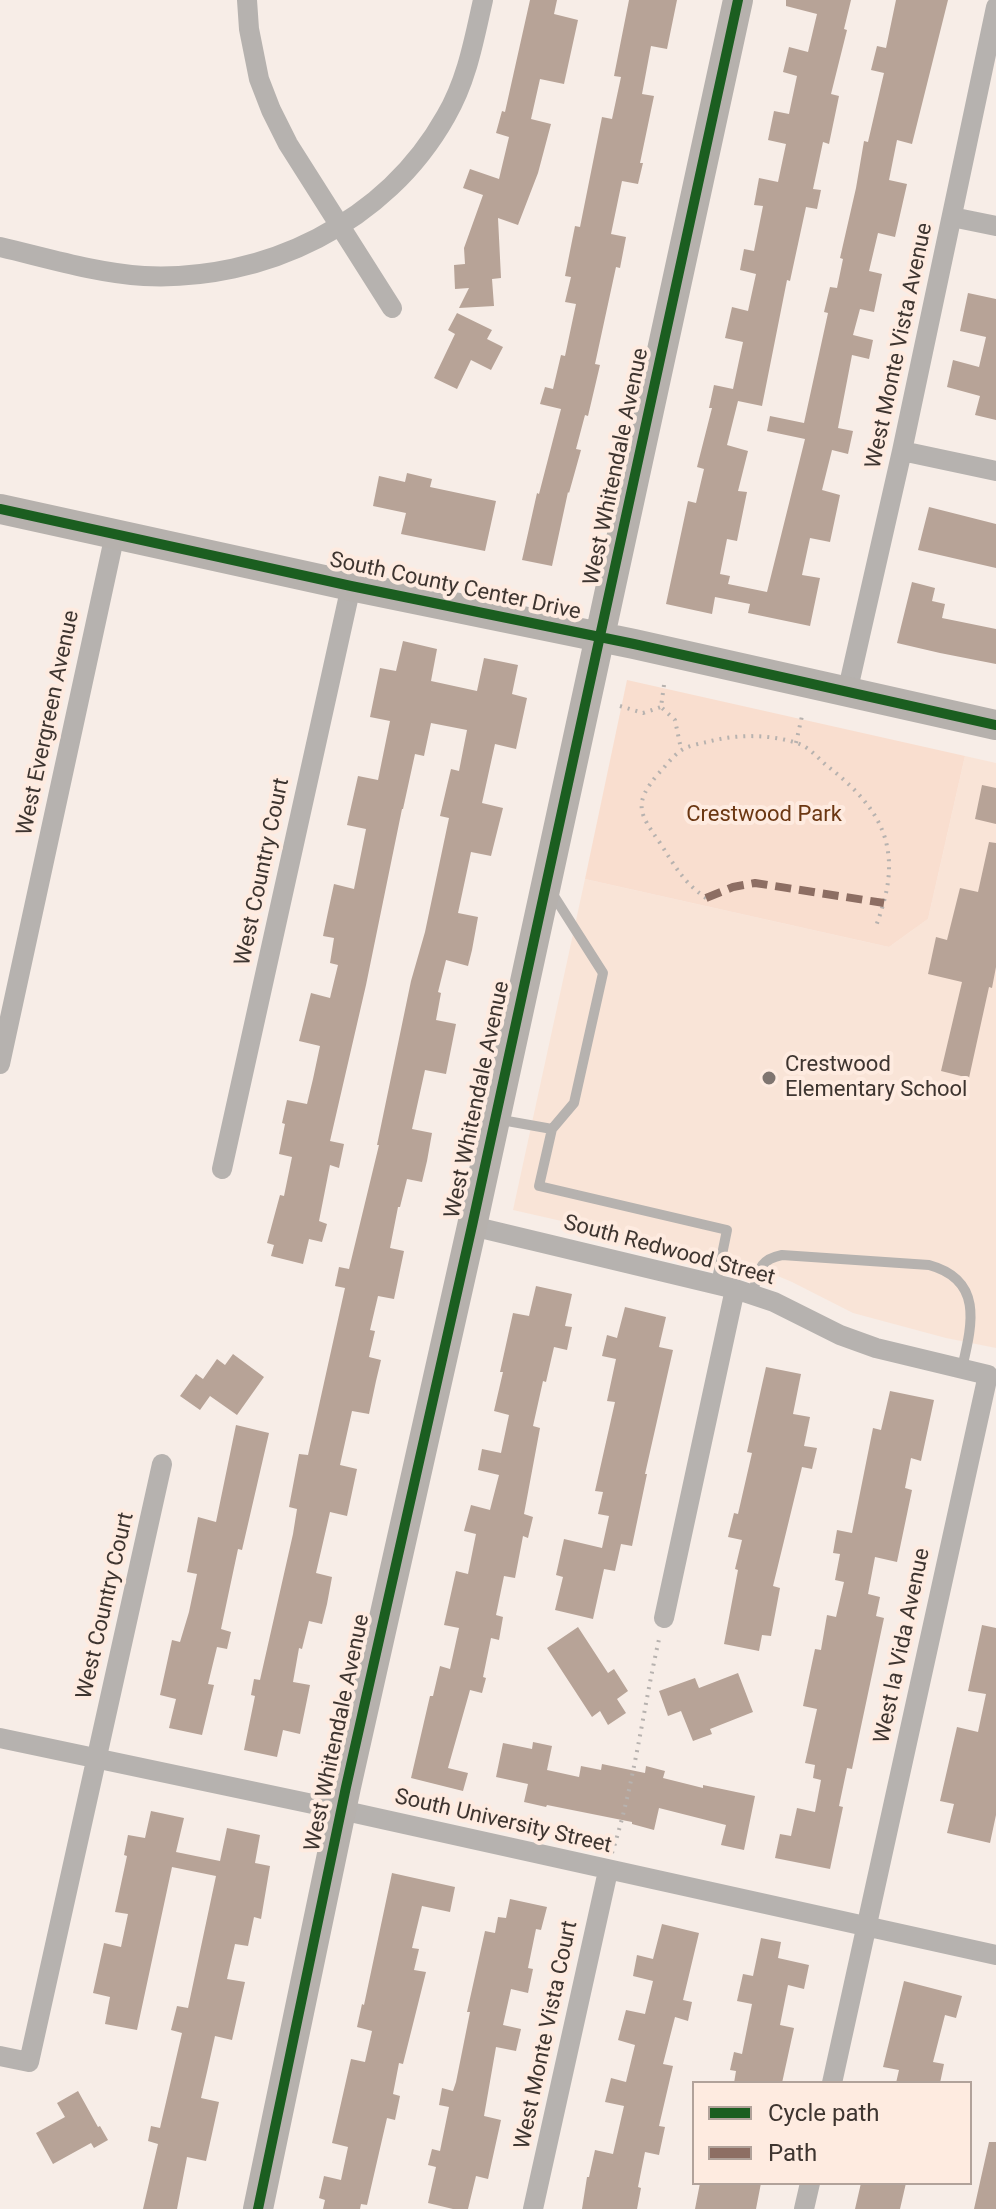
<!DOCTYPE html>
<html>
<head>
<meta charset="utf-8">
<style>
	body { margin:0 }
	#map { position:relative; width:996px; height:2209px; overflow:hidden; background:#f7ede7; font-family:Roboto,sans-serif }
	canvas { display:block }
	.legend { position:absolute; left:692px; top:2081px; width:280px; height:104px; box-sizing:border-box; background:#feebe0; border:2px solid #b1a29a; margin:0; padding:10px 14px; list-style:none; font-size:24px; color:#3e3530 }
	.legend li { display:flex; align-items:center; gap:16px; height:40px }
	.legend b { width:40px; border:2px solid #b1a29a }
</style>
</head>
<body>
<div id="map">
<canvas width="996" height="2209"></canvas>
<ul class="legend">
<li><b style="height:10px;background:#1b5e20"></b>Cycle path</li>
<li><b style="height:10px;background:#8d6e63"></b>Path</li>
</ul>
</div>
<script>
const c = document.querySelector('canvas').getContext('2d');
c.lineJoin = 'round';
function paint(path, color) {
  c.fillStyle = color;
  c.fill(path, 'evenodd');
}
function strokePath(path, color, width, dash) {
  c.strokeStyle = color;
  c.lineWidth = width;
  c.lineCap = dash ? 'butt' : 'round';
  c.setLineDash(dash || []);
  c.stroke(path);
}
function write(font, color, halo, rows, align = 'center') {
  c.font = font + ' Roboto,sans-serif';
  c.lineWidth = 8;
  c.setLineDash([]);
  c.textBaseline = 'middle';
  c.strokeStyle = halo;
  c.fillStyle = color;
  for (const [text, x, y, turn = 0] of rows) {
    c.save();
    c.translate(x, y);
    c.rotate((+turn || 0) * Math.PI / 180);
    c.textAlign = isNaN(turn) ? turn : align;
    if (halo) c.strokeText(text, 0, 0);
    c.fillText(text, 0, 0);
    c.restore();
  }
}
paint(new Path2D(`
	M965,756L996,763V1348L946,1338L853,1313L792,1282L761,1269L729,1259L513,1210L585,879L889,947L928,919Z`), '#f9e4d7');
paint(new Path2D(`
	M627,680L965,756L928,919L889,947L585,879Z`), '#f9decf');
paint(new Path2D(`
	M530,0H557L554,14L578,20L564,84L540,79L531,119L551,124L538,173L518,225L498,218L501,278L492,279L494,306L459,308L469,288L455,289L454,265L465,264L464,248L483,195L463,188L470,169L499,179L509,137L496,133L502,111L505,112Z
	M629,0H677L667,49L651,46L642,94L654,96L640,163H643L638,184L622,181L611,234L626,237L620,268L616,267L595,364L600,365L588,416L585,415L576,449L581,450L569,493L568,492L552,566L522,560L537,493L539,494L561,409L540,404L545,387L553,389L561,355L565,356L576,304L565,302L571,277L565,276L575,226L580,227L602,117L612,119L621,77L614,76Z
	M786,0H851L844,29L847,30L831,94L839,96L829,144L823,142L813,189L821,190L817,209L806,207L790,281L787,280L762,406L738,401L727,445L748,451L738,491L747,492L737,541L727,539L720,574L730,576L728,584L767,592L805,439L767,431L770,416L804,423L828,313L824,312L830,287L837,288L843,259L840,258L856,188L864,141L868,142L884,73L871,70L877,46L886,48L896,0H948L912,144L897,140L889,180L907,184L895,237L878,233L869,271L882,274L874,312L860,309L853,335L873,340L869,359L852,355L838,428L853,431L848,454L832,450L822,490L840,495L830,542L810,538L802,575L820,578L810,626L748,613L750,604L715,597L712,614L666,604L688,501L696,503L704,469L697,467L712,408H709L714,385L733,389L743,342L725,338L732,307L748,311L756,274L740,270L744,249L754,251L763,206L754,205L759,178L778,182L786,144L768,140L774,111L789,114L797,76L783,72L789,47L808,52L817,14L786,6Z
	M968,293L996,299V420L975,415L980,396L947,387L953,360L979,367L986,337L960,331Z
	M457,313L492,330L487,339L503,347L491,370L471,360L457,389L434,378L455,334L448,330Z
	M407,473L432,479L430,487L496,501L485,551L401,534L406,513L373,506L379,476L405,482Z
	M929,507L996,524V568L918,550Z
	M912,582L935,588L932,601L945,604L942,618L996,629V664L940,653L897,643Z
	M403,641L437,649L431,681L477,691L484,658L518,665L512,694L527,698L516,749L495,744L482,803L503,808L491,856L471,852L458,913L478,917L472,950L468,966L446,960L438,992L441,993L436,1020L456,1024L446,1074L425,1070L412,1129L432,1133L427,1161L422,1182L407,1179L400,1207H398L390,1248L404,1251L394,1299L378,1296L370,1330L375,1331L369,1357L381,1360L376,1381L369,1414L352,1411L340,1465L357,1469L347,1516L330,1512L316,1573L332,1577L327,1604L322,1624L309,1621L302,1649L299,1648L293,1682L310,1685L300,1734L283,1730L277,1757L244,1750L255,1696L251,1695L254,1679L260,1680L293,1534L297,1509L289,1507L299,1454L308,1455L345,1288L335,1286L339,1267L349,1269L379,1145H377L411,981L425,932L449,818L440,816L451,769L459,771L467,730L431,723L424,756L415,754L403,809H402L366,985L330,1141L344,1144L339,1168L330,1165L319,1221L327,1224L322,1242L309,1239L303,1264L271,1256L274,1245L267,1243L280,1195L284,1196L292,1157L279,1154L285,1124L282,1123L287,1100L307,1104L313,1079L320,1046L299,1041L311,993L330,998L338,965L330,963L334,938L323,936L328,912L334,884L354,889L366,829L347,825L358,776L378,780L390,721L370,717L380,668L396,671Z
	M982,785L996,788V824L975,819Z
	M989,842L996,843V967L992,988L989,987L969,1078L941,1071L962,982L928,974L936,937L947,940L960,888L978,892Z
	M536,1286L572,1294L565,1326L572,1327L567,1350L554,1347L546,1382L543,1381L533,1426L540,1428L524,1514L533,1517L528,1538L523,1536L515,1578L504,1576L496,1615L503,1617L499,1640L491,1638L483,1677L486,1678L482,1693L470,1690L448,1768L468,1773L463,1791L411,1778L430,1696H433L440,1666L450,1669L459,1628L444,1625L456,1571L468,1574L476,1534L464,1531L471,1505L490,1510L499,1475L478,1470L482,1449L501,1453L509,1415L494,1411L503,1372H500L513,1313L529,1316Z
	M625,1307L666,1317L659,1347L673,1350L645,1474H647L632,1546L621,1544L615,1571L604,1569L593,1619L555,1610L563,1577L556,1575L564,1539L602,1548L609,1516L598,1514L603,1492L595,1491L615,1402L607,1401L616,1359L602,1356L607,1335L617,1338Z
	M233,1354L264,1377L237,1415L210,1396L200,1410L180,1396L196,1374L203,1379L217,1359L225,1365Z
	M766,1367L801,1374L793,1414L810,1417L804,1446L817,1448L812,1469L802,1467L773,1586L780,1588L771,1636L762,1635L759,1651L724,1644L738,1570L735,1569L742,1540L728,1537L734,1513L738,1514L752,1453L747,1452Z
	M890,1391L934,1400L921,1461L911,1458L905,1488L912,1490L897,1562L875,1557L868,1594L880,1597L876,1616L884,1618L852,1769L847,1768L839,1806L843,1807L830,1869L775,1858L780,1834L791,1836L797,1808L815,1812L821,1780L813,1778L815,1765L805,1763L817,1709L803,1706L815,1649L821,1650L827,1615L836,1617L844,1582L835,1580L840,1554L833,1553L837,1530L852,1533L873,1428L881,1430Z
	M236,1425L269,1433L242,1550L238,1549L221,1629L231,1632L227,1649L217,1647L208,1684L214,1685L202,1735L169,1728L176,1699L160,1695L172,1640L180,1642L189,1612L197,1574L187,1572L198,1517L216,1522Z
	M982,1625L996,1628V1815L990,1843L947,1833L954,1804L940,1801L957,1727L978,1732L986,1694L968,1691Z
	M578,1627L608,1673L614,1669L628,1691L617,1699L626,1713L608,1725L600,1711L592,1717L547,1648Z
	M738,1673L753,1712L710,1729L712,1734L693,1741L681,1711L668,1716L659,1691L695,1678L699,1688Z
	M533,1742L552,1746L547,1770L579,1777L581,1766L601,1770L602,1764L645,1773L646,1766L665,1771L663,1778L703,1788V1785L755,1796L744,1850L721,1845L726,1825L659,1808L654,1830L632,1824V1822L547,1805L546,1807L524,1802L528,1784L496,1777L503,1743L532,1749Z
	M151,1811L184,1818L176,1852L220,1861L227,1828L260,1835L255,1863L270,1866L261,1919L254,1917L248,1946L235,1944L227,1979L245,1982L232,2040L215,2036L207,2072L201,2098L219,2102L206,2161L187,2157L177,2209H143L158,2144L148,2141L151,2126L160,2128L182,2033L171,2030L177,2006L188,2008L216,1876L172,1867L137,2030L105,2024L110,1997L93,1993L104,1943L121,1947L128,1914L115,1912L127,1856L124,1855L128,1835L145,1838Z
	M392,1873L455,1887L450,1912L422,1906L412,1948L419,1949L414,1970L426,1972L403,2064L399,2063L393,2094L400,2096L395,2120L387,2118L367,2205L361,2204L360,2209H323L325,2200L319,2198L324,2176L341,2180L348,2147L332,2143L351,2059L365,2062L372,2031L357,2027L362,2004L364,2005Z
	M510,1899L547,1907L541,1930L536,1929L528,1968L533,1969L528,1993L511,1989L503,2025L521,2029L516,2051L496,2047L484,2116L501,2120L488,2179L476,2176L468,2209H453L428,2203L436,2167L428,2165L432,2149L440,2151L449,2107L439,2105L442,2088L453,2091L456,2082L470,2012H467L485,1931L495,1933L498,1917L506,1918Z
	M662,1924L699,1933L683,2000L692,2002L688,2021L675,2017L663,2064L673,2066L659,2126L665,2127L659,2155L645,2152L638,2187L641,2188L637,2209H582L587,2177H589L595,2150L613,2154L624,2106L605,2102L611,2078L626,2082L635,2045L618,2040L626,2010L645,2014L653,1981L633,1976L637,1955L653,1959Z
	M761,1938L781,1942L778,1958L809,1965L804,1989L788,1985L780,2025L794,2028L782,2083H734L736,2071L730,2070L734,2052L742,2054L752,2004L737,2001L743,1974L753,1976Z
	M904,1981L962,1996L956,2018L945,2015L933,2062L944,2064L940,2083H896L899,2070L883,2067Z
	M78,2091L98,2127L100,2126L108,2140L94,2148L91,2143L53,2164L36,2133L65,2117L57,2103Z
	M989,2142H996V2209H974Z
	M700,2183H761L756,2209H695Z
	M861,2183H906L900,2209H855Z`), '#b7a397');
strokePath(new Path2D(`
	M664,685L661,707L675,720L681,749
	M620,706L643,713L661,707
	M796,743L802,716
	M706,898C683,882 675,866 660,843C639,813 633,804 658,774C665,767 671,758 679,752C686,746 698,744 707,742C736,734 769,734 797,743C809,747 817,757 826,765C854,787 883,814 888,852C892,879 884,904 875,929
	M612,1853C635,1782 643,1708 660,1635`), '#b7b2af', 4, [2, 6]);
strokePath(new Path2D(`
	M552,893L603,973L574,1103L552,1129L539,1186L727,1230L716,1284
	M496,1119L552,1129
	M752,1295C759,1273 757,1260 782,1255L929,1265C984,1280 972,1325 962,1368`), '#b6b2af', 10);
strokePath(new Path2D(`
	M247,0L249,29L259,79L271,110L288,144L392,308
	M952,217L996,226
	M0,247C47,258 96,273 144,276C264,282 386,223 446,116C467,80 474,40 483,0
	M902,451L996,471
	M847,693L902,451L996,7
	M0,1064L115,534
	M222,1169L351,586
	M472,1226L735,1289L774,1302L840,1335L876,1348L988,1375L832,2083
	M664,1618L735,1289
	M0,1738L341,1810L996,1955
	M0,2056L29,2062L162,1464
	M533,2209L608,1871
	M804,2209L810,2183`), '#b6b2af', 20);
strokePath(new Path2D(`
	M0,509L351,586L634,644L996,725
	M258,2209L346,1787L472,1226L738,0`), '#b6b1ad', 30);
strokePath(new Path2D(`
	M706,898L733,887L755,883L884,903`), '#8d6e63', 8, [16, 8]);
strokePath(new Path2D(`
	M0,509L351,586L634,644L996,725
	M258,2209L346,1787L472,1226L738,0`), '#1b5e20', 10);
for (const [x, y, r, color] of [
	[769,1078,8,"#7f7570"]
]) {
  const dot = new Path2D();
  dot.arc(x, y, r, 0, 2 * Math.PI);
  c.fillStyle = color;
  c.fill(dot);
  strokePath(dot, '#feebe0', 3);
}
write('22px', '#3e3530', '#feebe0', [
	["West Monte Vista Avenue",900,346,-78],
	["West Whitendale Avenue",617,467,-78],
	["South County Center Drive",455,587,12],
	["West Evergreen Avenue",49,723,-78],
	["West Country Court",263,872,-78],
	["West Whitendale Avenue",478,1100,-78],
	["South Redwood Street",669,1251,15],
	["West Country Court",106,1606,-77],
	["West la Vida Avenue",903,1646,-78],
	["West Whitendale Avenue",338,1733,-78],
	["South University Street",503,1822,13],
	["West Monte Vista Court",547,2035,-78]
]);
write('22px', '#6b3712', '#feebe0', [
	["Crestwood Park",764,815]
]);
write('22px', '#3e3530', '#feebe0', [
	["Crestwood",785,1065],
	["Elementary School",785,1090]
], 'left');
</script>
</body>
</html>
